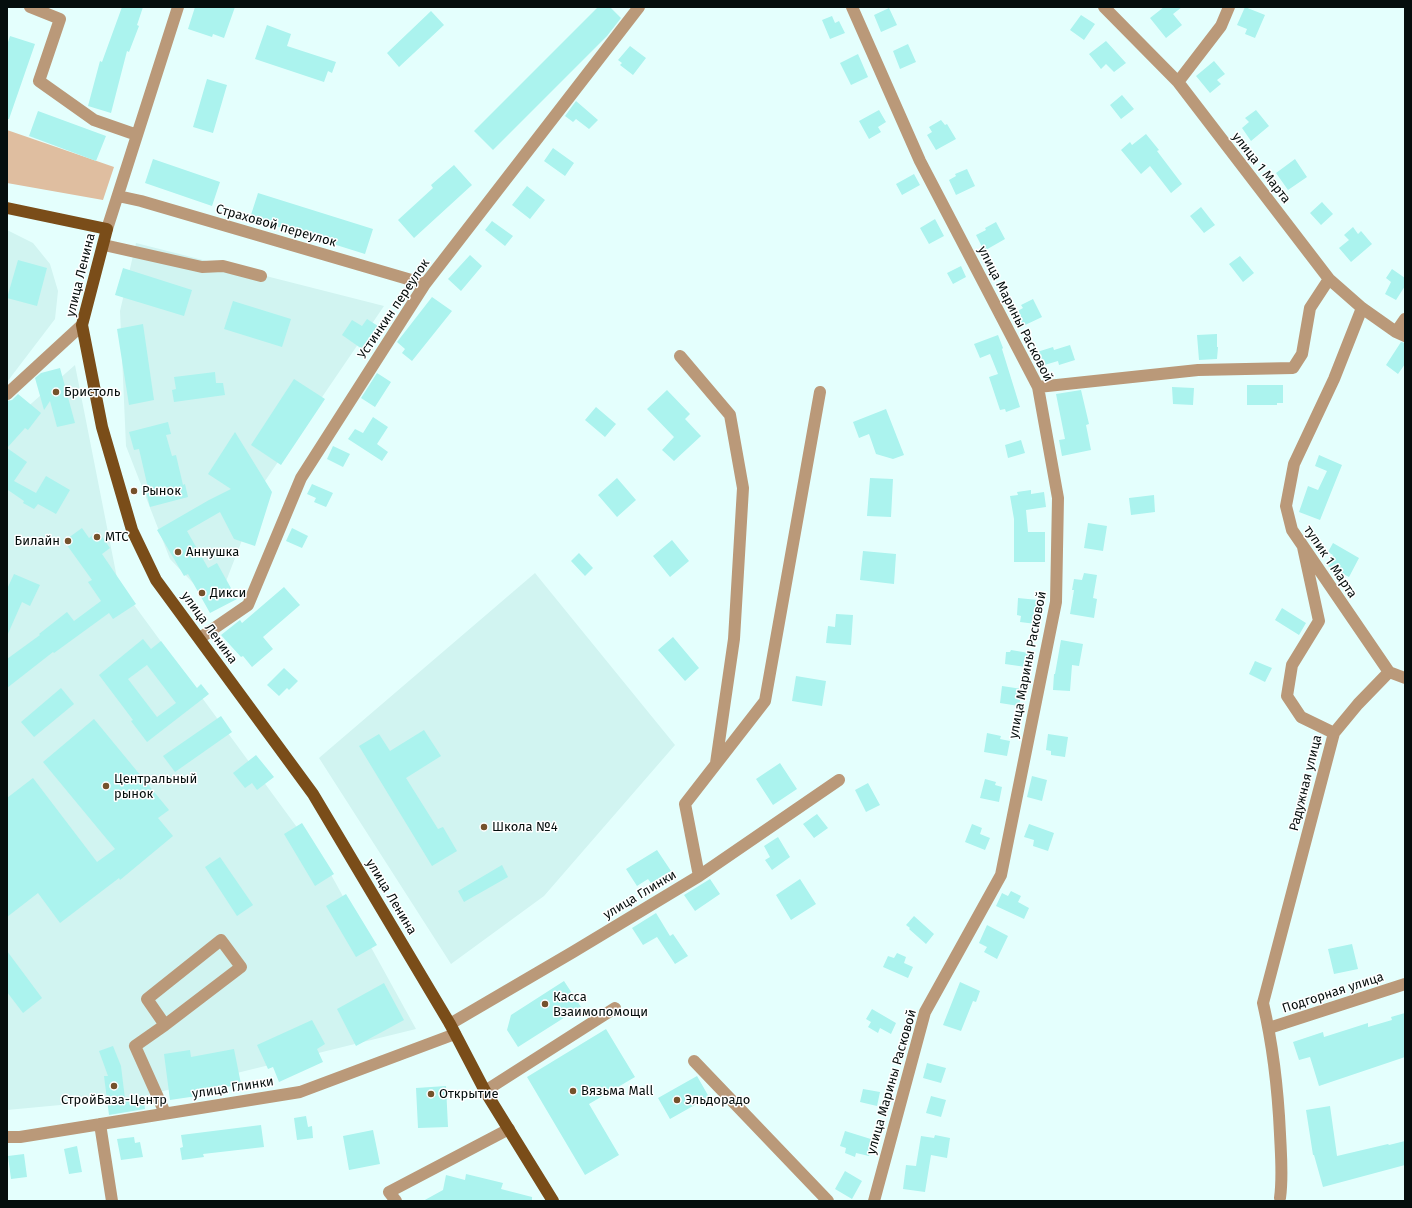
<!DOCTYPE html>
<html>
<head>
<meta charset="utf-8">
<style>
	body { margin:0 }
	#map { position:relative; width:1412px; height:1208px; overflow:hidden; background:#e4fffd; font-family:"Fira Sans",sans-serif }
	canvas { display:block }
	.frame { position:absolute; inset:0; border:8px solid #050e0d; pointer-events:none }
</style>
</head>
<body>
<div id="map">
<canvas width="1412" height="1208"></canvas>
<div class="frame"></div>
</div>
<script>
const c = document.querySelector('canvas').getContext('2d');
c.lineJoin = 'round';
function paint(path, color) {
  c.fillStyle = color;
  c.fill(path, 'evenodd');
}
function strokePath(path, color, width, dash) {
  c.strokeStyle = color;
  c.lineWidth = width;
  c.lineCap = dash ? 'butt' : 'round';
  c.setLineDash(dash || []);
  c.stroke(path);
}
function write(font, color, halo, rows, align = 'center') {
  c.font = font + ' "Fira Sans",sans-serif';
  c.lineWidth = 3;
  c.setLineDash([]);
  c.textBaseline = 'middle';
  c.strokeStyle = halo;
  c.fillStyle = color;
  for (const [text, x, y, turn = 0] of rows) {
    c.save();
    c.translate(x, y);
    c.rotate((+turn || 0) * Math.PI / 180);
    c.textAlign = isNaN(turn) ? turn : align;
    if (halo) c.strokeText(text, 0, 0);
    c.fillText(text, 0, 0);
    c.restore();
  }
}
paint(new Path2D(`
	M7,230L33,243L50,264L58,291L55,319L7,382Z
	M136,243L384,306L265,481L216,607L170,559L126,446L120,311Z
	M75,365L118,583L329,871L416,1029L135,1098L7,1110V425Z
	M535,573L675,745L544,896L451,964L319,758Z`), '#d1f4f1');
paint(new Path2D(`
	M7,130L114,167L103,200L7,183Z`), '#dfbea0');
paint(new Path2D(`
	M122,7H143L137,25L139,26L129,52L127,51L111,113L88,106L100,61L102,62Z
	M195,7H235L224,38L213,34L212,37L188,29Z
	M598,7H610L621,18L607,36L493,150L474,131Z
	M1164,7H1182L1173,14L1182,25L1166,38L1150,18Z
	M1245,7L1265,15L1255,38L1245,34L1247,29L1237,25Z
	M889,8L897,25L881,32L874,15Z
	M431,11L444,25L399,67L387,53Z
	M1081,15L1095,24L1084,40L1070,30Z
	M832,16L835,23L839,21L845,33L830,39L822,20Z
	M267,25L291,34L287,46L336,62L332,73L328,71L324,82L255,59Z
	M10,36L35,44L9,119H7V45Z
	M1106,41L1126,63L1114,72L1106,64L1101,69L1089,54Z
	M908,44L916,62L900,69L893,51Z
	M630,46L646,58L633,75L620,65L622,63L618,60Z
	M858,54L868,77L851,85L840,63Z
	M1214,61L1225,74L1217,80L1221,84L1210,93L1196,76Z
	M207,79L227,85L213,133L193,127Z
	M1122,95L1134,109L1121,119L1110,105Z
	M576,101L598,120L589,129L576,119L573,122L565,116Z
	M879,110L886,122L878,127L881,132L869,139L859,121Z
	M1256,110L1269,126L1251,141L1242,128L1249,122L1245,118Z
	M38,111L106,136L96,161L29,136Z
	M941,120L945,125L947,124L956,139L936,150L927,135L932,132L929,127Z
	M1146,134L1159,150L1157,151L1182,184L1171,193L1150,166L1141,174L1121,150L1130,142L1132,145Z
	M553,148L574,163L565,176L544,161Z
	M153,159L220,182L212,206L145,183Z
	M1295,159L1307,177L1288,190L1276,173Z
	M454,165L472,185L414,238L398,220L433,188L431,185Z
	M967,169L975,186L956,195L949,180L956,176L955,174Z
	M914,174L920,185L902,195L896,184Z
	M527,186L545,200L530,219L512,205Z
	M258,193L373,229L365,254L250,218Z
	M1322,202L1333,214L1321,225L1310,213Z
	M1201,207L1215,225L1204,233L1190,216Z
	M935,219L944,236L929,244L920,228Z
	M492,221L513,236L505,246L485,230Z
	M996,222L1005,239L984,251L976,235L986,230L985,228Z
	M1353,227L1358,234L1361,231L1372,244L1351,262L1339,248L1349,240L1344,235Z
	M470,255L482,266L461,291L448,279Z
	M1240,256L1254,273L1243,282L1229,264Z
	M18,260L47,268L37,306L7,298Z
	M961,266L966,277L953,284L947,273Z
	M123,268L192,290L184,316L115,295Z
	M1392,269L1405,278V286L1396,300L1385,294L1391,282L1386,278Z
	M432,297L452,311L412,361L402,353L405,349L397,342Z
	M1033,299L1042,317L1023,326L1016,312L1023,308L1021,305Z
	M233,301L291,319L282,347L224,329Z
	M367,319L378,326L362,349L342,335L352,320L362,326Z
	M143,324L154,400L129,405L117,329Z
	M1217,334V347H1218L1217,359L1199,360L1197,335Z
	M998,335L1003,348L1002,349L1020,407L1006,412L1005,409L1000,410L989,377L998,374L990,354L980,358L974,344Z
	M1401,342L1405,343V364L1398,374L1386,365Z
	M1070,345L1075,360L1059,365L1058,361L1041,366L1037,352L1053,347L1054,350Z
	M60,368L75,423L57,427L50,401L44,410L35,378L41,373Z
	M215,372L216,383H223L225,395L174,402L172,390L176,389L174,377Z
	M377,373L391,382L375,407L361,398Z
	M294,379L325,399L281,465L251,445Z
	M1247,385H1283V403H1277V405H1247Z
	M1172,387L1194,388L1193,405L1173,404Z
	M667,390L690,414L685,419L701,436L674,461L662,450L674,437L647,409Z
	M1081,390L1089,424L1086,425L1091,450L1062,456L1059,440L1065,439L1056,394Z
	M18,394L41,413L28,430L25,428L7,448L27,462L14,481L36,493L46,476L70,490L56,514L38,504L34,509L23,503L24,501L8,490L7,491V401L12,400Z
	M596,407L616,424L605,437L585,420Z
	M886,409L904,455L893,459L876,454L869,434L859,438L853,422Z
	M373,417L388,427L377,444L388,452L382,461L348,439L355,429L363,433Z
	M168,422L171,434L166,435L172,456L176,455L183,485L185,484L188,497L150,507L145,488H148L139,449L134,450L129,432Z
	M235,432L272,492L255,546L234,539L220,512L187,531L208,568L217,563L237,599L210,613L188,574L184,576L157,530L209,500L231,489L208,474Z
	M1021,440L1025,453L1008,458L1005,445Z
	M333,446L350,454L343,467L327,459Z
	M1319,455L1342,465L1320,520L1299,512L1308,486L1318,490L1327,471L1315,466Z
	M617,478L636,500L617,517L598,495Z
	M870,478L893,479L891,517L867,516Z
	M312,484L333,493L326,507L314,502L316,498L307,494Z
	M1031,490V494L1044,492L1046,507L1026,510L1028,532H1045V562H1014V519L1010,496L1018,495L1017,492Z
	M1154,495L1155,512L1131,515L1129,498Z
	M1088,523L1107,526L1103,551L1084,548Z
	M82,528L89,538L98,531L110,548L102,554L136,604L113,619L109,613L54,653L53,652L7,688V659L40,635L39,634L67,612L74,621L101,601L88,582L92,580L64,541Z
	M292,528L308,536L302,548L286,541Z
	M672,540L689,561L670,577L653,556Z
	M1333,543L1359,558L1349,577L1328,566L1333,555L1328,552Z
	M863,551L896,554L894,584L860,580Z
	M579,553L593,568L585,576L571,561Z
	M1084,573L1097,575L1093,598L1097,599L1094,618L1070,614L1074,590H1072L1074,579L1082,580Z
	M14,574L40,585L30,606L22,602L7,636V589Z
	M284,587L300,605L263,637L273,649L252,667L243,656L241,657L221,635L240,620L242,623Z
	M1018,598L1038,600L1036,624L1020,622L1021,616L1017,615Z
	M1282,608L1306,623L1299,635L1275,620Z
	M836,614L853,615L851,645L826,643L828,626L835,627Z
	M673,637L699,668L685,681L658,650Z
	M143,639L151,649L161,641L197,688L201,684L209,694L147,742L131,721L133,720L99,675ZM147,665L176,703L157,717L128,679Z
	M1061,640L1083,644L1079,666L1072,665L1070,691L1053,690L1054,674H1055Z
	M1011,650L1029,653L1026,667L1005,664L1006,652H1010Z
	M1255,661L1272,668L1265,682L1249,674Z
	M284,668L298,681L289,690L287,688L279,696L267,685Z
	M796,676L826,681L822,706L792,701Z
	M1002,686L1022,689L1019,706L1000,703Z
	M61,688L74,704L34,737L21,722Z
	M221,716L232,732L175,772L163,756Z
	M94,719L169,810L158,818L173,836L120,880L119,878L60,923L38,893L7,917V798L33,778L97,862L115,849L43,762Z
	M424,730L441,756L406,778L438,829L443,827L457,851L432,866L359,746L379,734L390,751Z
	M987,733L1001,736L1000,739L1010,741L1007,756L984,752Z
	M1048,734L1068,737L1065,757L1051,755V751L1046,750Z
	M256,755L274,777L257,790L252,783L245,788L233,773Z
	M780,763L797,789L773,805L756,779Z
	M1032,776L1047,780L1042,801L1027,797Z
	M985,779L996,782L995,785L1002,787L999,802L980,798Z
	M868,783L880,805L866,812L855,790Z
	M817,814L828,828L814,838L803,824Z
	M302,823L334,874L315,886L284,834Z
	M972,824L982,828L980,834L990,838L985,850L965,842Z
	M1029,824L1054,833L1048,851L1033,846L1034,840L1024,837Z
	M778,837L790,857L772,870L765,860L770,857L764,846Z
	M657,850L671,871L651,883L648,879L637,886L626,869Z
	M220,857L253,905L237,916L205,867Z
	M502,865L508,877L464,902L458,891Z
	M710,879L720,894L695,911L684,895Z
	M800,879L816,904L791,920L776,895Z
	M1011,891L1021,896L1018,902L1029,908L1024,919L996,906L1002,893L1008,896Z
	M346,894L377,945L356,957L326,906Z
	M656,913L670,936L673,934L688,956L675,964L657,937L643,945L632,928Z
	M914,916L934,934L926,944L909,929L910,928L906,925Z
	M987,925L1008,936L997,959L984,952L987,947L979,943Z
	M1352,944L1358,969L1334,974L1328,949Z
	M7,951L42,998L23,1013L7,992Z
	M897,953L906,957L904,963L913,967L908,978L883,967L888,956L894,958Z
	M564,981L581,1007L518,1047L507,1030L511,1015Z
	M960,982L980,991L976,1002L973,1001L961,1031L943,1025Z
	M384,983L404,1020L356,1046L337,1009Z
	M872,1009L896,1023L891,1034L880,1028L878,1033L868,1027L871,1022L866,1019Z
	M1405,1013V1057L1319,1086L1310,1057L1299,1060L1293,1042L1323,1032L1324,1037L1368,1023V1027L1392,1020L1391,1017Z
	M312,1020L325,1044L317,1049L323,1062L279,1082L273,1067L268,1069L257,1045Z
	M606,1029L635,1077L589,1104L619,1155L585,1175L527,1077Z
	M113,1046L121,1066L125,1099L143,1096L145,1109L109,1115L104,1076H108L99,1051Z
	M234,1049L241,1084L197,1093V1096L170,1100L164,1054L190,1050L191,1057Z
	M927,1063L946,1068L941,1083L923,1078Z
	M697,1076L709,1097L670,1119L658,1098Z
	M446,1086L448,1127L418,1128L416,1088Z
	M863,1089L880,1092L877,1106L860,1102Z
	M931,1096L946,1100L941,1117L926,1113Z
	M1330,1106L1337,1156L1388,1144L1389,1145L1405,1141V1165L1323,1187L1314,1155H1313L1306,1110Z
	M306,1116L308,1127L312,1126L313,1138L297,1140L294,1118Z
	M261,1125L264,1147L203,1154L204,1157L182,1160L180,1148L183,1147L181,1135Z
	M373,1130L380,1164L349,1170L343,1136Z
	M845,1131L874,1140L869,1156L856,1153L855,1157L845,1153L846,1148L840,1146Z
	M935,1135L950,1138L947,1158L931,1155L925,1192L903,1189L906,1165L916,1166L921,1136L934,1138Z
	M134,1137L135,1143L140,1142L143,1157L121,1160L117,1139Z
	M77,1146L82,1172L69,1174L64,1149Z
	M24,1154L27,1177L11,1179L8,1156Z
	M845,1171L862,1181L852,1199L835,1189Z
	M466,1174L503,1183L501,1189L532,1197V1201H423L443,1190L446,1175L465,1180Z`), '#abf3ee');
strokePath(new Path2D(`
	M30,7L60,19L39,81L94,120L137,135
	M852,7L920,161L1038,387L1058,498L1056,602L1001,875L925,1012L874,1201
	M1104,7L1178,82L1329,279L1362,308L1396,332L1405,336
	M1178,82L1221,26L1229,7
	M118,196L141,201L425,284
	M107,229L178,7
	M104,245L202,267L223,266L261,276
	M1362,308L1334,379L1294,464L1286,506L1292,530L1389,672L1405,678
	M1396,332L1405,319
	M680,356L730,415L743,488L734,639L716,763
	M1038,387L1198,370L1293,368L1302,354L1310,308L1329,279
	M7,394L82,325
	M200,638L248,605L301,478L425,284L639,7
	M1334,733L1358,704L1389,672
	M699,876L685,804L765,701L820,392
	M450,1024L573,952L699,876L839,780
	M1269,1028L1405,984
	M694,1061L828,1201
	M485,1091L615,1008
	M165,1113L135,1046L165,1025L241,967L221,940L147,999L165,1025
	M100,1124L112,1201
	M7,1137H20L300,1092L455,1034
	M1280,1198C1283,1177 1281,1156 1280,1134C1278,1090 1273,1046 1263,1003L1334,733L1301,717L1287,696L1292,665L1319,621L1303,547
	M396,1201L389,1192L509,1129`), '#ba9979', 12);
strokePath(new Path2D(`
	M7,208L107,229L82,325L102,427L132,530L156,580L313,794L450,1024L485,1091L553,1201`), '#7a4d19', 12);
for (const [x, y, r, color] of [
	[56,392,4,"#75512b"],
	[134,491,4,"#75512b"],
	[97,537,4,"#75512b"],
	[68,541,4,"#75512b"],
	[178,552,4,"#75512b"],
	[202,593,4,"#75512b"],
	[106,786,4,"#75512b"],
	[484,827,4,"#75512b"],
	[545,1004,4,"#75512b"],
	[114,1086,4,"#75512b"],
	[573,1091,4,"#75512b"],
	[431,1094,4,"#75512b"],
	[677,1100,4,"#75512b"]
]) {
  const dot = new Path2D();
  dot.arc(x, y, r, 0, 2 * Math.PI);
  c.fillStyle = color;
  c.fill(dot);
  strokePath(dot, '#fff', 1.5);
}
write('13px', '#050e0d', '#fff', [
	["улица 1 Марта",1261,168,52],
	["Страховой переулок",276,226,16],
	["улица Ленина",81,275,-76],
	["Устинкин переулок",394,309,-56],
	["улица Марины Расковой",1015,314,63],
	["тупик 1 Марта",1330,562,56],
	["улица Ленина",209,628,54],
	["улица Марины Расковой",1028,665,-79],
	["Радужная улица",1306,783,-76],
	["улица Глинки",640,895,-31],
	["улица Ленина",391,897,59],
	["Подгорная улица",1333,993,-18],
	["улица Марины Расковой",892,1082,-74],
	["улица Глинки",233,1088,-9]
]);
write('13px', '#050e0d', '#fff', [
	["Бристоль",64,392],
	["Рынок",142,491],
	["МТС",105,537],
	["Билайн",60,541,"right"],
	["Аннушка",186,552],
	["Дикси",210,593],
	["Центральный",114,779],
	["рынок",114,794],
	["Школа №4",492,827],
	["Касса",553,997],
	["Взаимопомощи",553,1012],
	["Вязьма Mall",581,1091],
	["Открытие",439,1094],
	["СтройБаза-Центр",114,1100,"center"],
	["Эльдорадо",685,1100]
], 'left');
</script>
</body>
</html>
